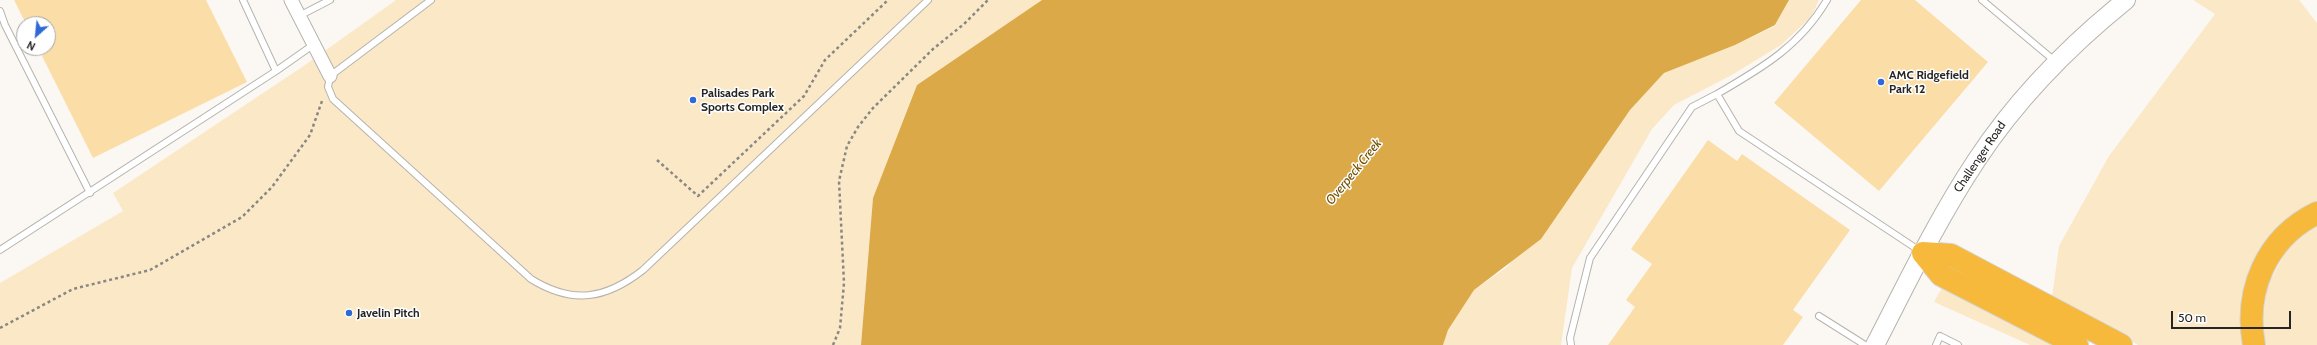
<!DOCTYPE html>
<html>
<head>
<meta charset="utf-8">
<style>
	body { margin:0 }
	#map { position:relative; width:2317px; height:345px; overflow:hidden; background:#fbf8f4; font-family:Cabin,sans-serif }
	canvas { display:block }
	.north { position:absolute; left:16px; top:16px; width:40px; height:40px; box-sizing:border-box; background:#fff; border:1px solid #a8a8a7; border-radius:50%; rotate:207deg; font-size:11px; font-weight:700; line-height:16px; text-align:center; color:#262523 }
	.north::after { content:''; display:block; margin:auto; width:14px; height:18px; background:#2e69d7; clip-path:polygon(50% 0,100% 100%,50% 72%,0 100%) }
	.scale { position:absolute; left:2171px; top:311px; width:120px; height:18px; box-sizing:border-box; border:2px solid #262523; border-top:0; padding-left:5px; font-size:12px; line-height:14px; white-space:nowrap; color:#262523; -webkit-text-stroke:3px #fff; paint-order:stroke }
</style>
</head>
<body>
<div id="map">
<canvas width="2317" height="345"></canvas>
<div class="north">N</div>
<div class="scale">50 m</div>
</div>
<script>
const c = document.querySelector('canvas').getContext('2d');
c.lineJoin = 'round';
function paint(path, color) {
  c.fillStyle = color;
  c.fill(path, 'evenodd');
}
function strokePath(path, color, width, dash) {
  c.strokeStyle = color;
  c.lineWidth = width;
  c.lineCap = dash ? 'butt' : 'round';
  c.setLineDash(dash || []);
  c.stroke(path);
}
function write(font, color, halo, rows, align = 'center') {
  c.font = font + ' Cabin,sans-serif';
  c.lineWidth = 3;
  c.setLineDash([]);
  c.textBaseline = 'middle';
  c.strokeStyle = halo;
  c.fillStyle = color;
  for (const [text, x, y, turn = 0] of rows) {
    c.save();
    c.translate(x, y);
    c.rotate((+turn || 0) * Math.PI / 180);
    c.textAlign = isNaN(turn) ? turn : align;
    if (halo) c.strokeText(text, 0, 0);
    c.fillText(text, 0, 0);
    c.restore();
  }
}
paint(new Path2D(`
	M396,0H1042L917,85L873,198L861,345H0V283L123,211L113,193L305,65Z
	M1789,0H1819L1811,17L1781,45L1730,76L1674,105L1652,129L1572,268L1561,345H1443L1448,330L1474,290L1507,267L1630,110L1664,73L1735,45L1775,26Z
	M2193,0H2299L2317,23V202L2294,215L2244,345H2138L2052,297L2059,246L2109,156L2215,14Z
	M2317,223V345H2267L2261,332L2267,287L2288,246Z
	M1943,286L2058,345H2030L1934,302Z`), '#fbe8c7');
paint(new Path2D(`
	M1042,0H1789L1775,25L1735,45L1664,73L1630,110L1541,239L1474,290L1448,330L1443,345H861L873,198L917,85Z`), '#dba948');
paint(new Path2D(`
	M14,0H206L247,82L93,158L38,48H48V24H26Z
	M1861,0H1915L1988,62L1879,191L1774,103Z
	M1708,140L1737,161L1742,154L1850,230L1793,310L1803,317L1783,345H1608L1635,307L1626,300L1652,264L1631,249Z`), '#fbdda7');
const lane = new Path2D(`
	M431,0L330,76L328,87L333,99L531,279C573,305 606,299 643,270L928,0
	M1982,0L2056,62
	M0,11L5,25L90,193
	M299,16L330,0
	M276,71L313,45
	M1717,94C1762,68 1800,46 1827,0
	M0,250L276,71L243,0
	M1819,316L1865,345
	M1571,345L1570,338L1590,258L1692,107L1717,94L1739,131L1920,251
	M1936,345L1940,336L1958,345`);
const street = new Path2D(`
	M291,0L330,76`);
const secondary = new Path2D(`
	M1875,345C1907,283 1937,220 1976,161C2016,100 2069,46 2126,0`);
const highway = new Path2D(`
	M1923,253L1951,255L2121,345
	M1923,253L1941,275L2077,345
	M2254,345C2244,291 2266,238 2317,213`);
strokePath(lane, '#b5b3ae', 8);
strokePath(street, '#b5b3ae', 15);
strokePath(secondary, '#b5b3ae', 20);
strokePath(highway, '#d4d3d3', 24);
strokePath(new Path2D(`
	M657,160L698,196L804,96L825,60L888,0
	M0,328L73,289L150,270L242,217L272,187L310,135L322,101
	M833,345L840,328L844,283L839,181L847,146L858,127L873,108L933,49L964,24L988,0`), '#898784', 2.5, [3, 3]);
strokePath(lane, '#fff', 6);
strokePath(street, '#fff', 13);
strokePath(secondary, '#fff', 18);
strokePath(highway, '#f6b93c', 22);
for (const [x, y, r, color] of [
	[1881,82,4,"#2e69d7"],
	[693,100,4,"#2e69d7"],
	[349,313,4,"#2e69d7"]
]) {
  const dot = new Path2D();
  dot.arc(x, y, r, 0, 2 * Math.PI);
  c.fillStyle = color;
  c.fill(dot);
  strokePath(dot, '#fff', 1.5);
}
write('bold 12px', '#262523', '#fff', [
	["AMC Ridgefield",1889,75],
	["Park 12",1889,89],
	["Palisades Park",701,93],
	["Sports Complex",701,107],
	["Javelin Pitch",357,313]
], 'left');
write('12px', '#262523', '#fff', [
	["Challenger Road",1980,157,-56]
]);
write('italic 13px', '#704f00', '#fff', [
	["Overpeck Creek",1354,172,-51]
]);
</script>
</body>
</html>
